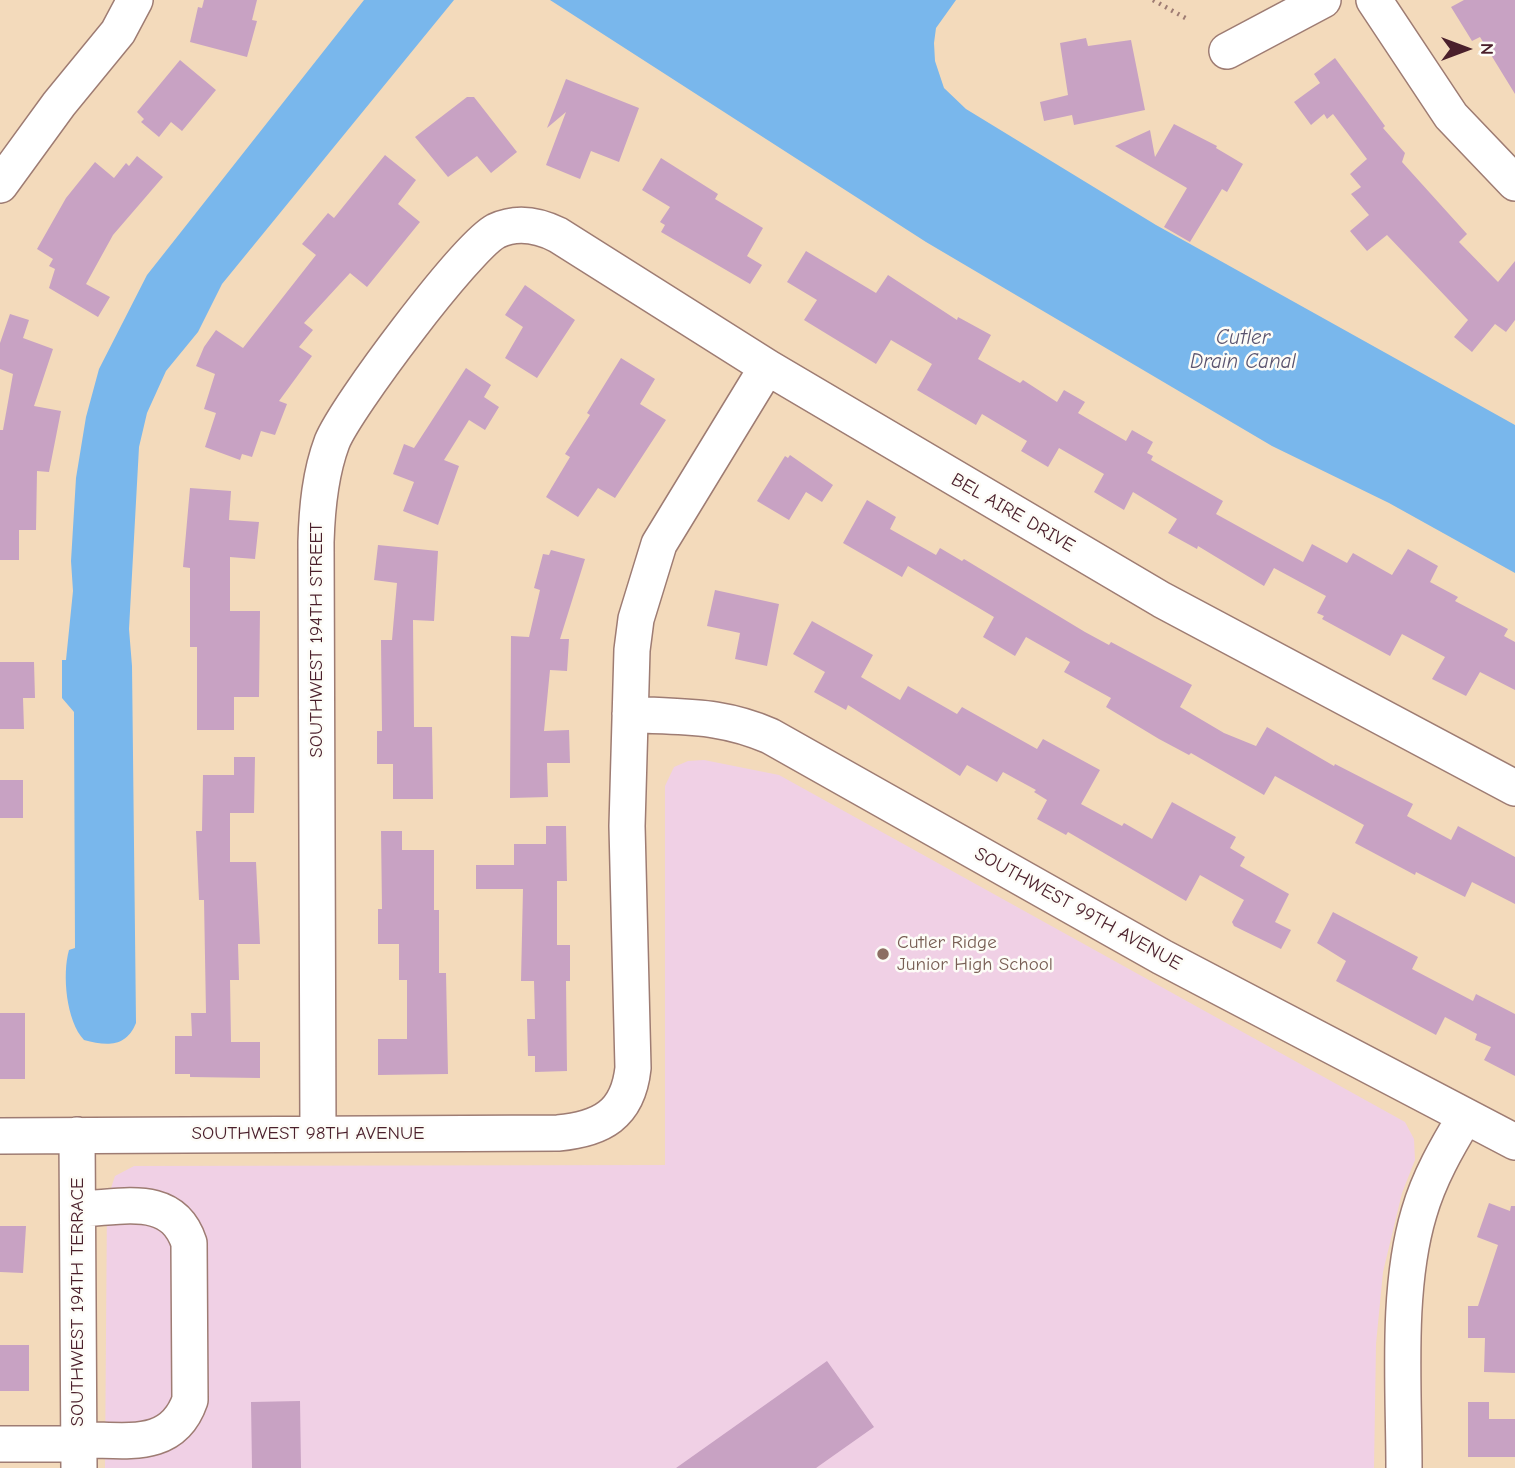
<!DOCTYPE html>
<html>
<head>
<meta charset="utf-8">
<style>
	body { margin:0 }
	#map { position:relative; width:1515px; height:1468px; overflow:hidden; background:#f3dabb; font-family:"Comic Neue",sans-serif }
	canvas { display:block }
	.north { position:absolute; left:1431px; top:14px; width:70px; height:70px; -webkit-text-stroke:5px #fdfcf7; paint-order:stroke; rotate:90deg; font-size:19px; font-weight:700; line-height:28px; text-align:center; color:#4a1f2b }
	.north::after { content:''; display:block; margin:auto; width:24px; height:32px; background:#4a1f2b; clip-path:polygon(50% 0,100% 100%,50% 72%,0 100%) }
</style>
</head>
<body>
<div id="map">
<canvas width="1515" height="1468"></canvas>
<div class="north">N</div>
</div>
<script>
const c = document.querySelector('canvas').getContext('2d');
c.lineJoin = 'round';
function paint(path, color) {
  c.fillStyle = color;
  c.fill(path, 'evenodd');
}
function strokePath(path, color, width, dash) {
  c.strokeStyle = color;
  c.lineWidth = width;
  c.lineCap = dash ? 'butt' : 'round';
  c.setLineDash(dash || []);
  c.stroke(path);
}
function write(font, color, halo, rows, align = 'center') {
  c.font = font + ' "Comic Neue",sans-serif';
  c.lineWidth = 5;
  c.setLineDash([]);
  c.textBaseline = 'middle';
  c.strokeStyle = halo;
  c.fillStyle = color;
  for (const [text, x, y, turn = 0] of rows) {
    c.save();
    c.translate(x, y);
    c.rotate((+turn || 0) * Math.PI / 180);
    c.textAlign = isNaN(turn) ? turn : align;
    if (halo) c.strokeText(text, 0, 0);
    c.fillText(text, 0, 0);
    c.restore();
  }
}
paint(new Path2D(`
	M704,760L779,775L1405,1122L1414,1139L1415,1160L1402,1193L1383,1272L1376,1344L1374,1468H105L107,1200L115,1176L134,1166L665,1165V786L674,767L688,761Z`), '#f0d0e5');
paint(new Path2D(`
	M364,0H454L222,284L198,332L166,371L147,413L139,447L129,629L132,666L136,1023C126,1048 106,1046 84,1040C66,1021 62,974 69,950L75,948L74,712L62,698V660H66L73,591L71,561L76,478L86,417L99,369L147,275Z
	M550,0H956L936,28L934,43L935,61L944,88L966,109L1156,225L1515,425V573L1389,503L1272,446L926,242Z`), '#79b7ec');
paint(new Path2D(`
	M204,0H257L252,20L257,21L247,57L190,42L198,7L202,8Z
	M1464,0H1515V94L1480,37L1472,41L1451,7Z
	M1086,38L1088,46L1131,40L1145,110L1074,125L1072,115L1044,121L1040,102L1068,95L1060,43Z
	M1335,58L1385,126L1383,128L1405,153L1402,162L1467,234L1459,242L1498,282L1515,261V320L1506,332L1495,324L1472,352L1454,337L1468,320L1387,235L1367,251L1350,231L1369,215L1351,194L1361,187L1350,174L1367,159L1333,114L1327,119L1324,114L1311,125L1294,102L1320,83L1314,74Z
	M180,60L216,90L182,131L171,122L159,137L141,122L144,119L137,112Z
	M566,79L639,108L619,162L591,151L580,179L546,165L566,112L547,128Z
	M467,97H474L517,152L491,173L477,156L448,177L415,137Z
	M1174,124L1217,146L1216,148L1243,164L1227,192L1222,189L1190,242L1164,227L1187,188L1115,146L1150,130L1155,157Z
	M385,155L416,180L398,204L420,222L367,287L350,273L304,323L313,330L299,347L312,356L279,401L287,404L275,435L261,431L252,457L242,454L240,460L205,447L216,413L204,409L215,374L196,366L204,347L216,330L243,348L316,255L302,244L328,213L334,218Z
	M137,156L163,177L113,235L86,284L110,297L98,317L49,288L55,269L49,266L53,259L37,249L66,198L95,162L114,178L126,163L129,166Z
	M661,158L718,194L715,199L763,228L747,256L762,265L750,284L661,232L665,225L660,222L670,207L642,190Z
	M806,251L876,293L888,275L957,320L958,317L991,335L978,359L1020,383L1023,380L1057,402L1064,390L1085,402L1078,413L1126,441L1132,430L1153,442L1147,453L1153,456L1151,460L1223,501L1216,514L1303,562L1312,544L1347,563L1353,553L1392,575L1408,549L1438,566L1430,582L1458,597L1455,601L1508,629L1504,636L1515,642V690L1480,672L1466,696L1432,679L1445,657L1402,634L1390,656L1322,619L1324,616L1317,613L1326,596L1274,568L1264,586L1198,546L1197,549L1168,533L1177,519L1133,492L1124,510L1094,492L1104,474L1059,448L1048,467L1021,451L1027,441L982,414L976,425L917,390L932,364L891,340L876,364L804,320L817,300L787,282Z
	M525,285L575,320L537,378L505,358L523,327L505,315Z
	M10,314L29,320L23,338L53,349L34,406L61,411L49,472L37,471L36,530H19V560H0V430H3L13,374L0,369V343Z
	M621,358L655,379L640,404L666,420L615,498L598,488L578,517L546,497L570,457L565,454L590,415L587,413Z
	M466,368L491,385L484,397L499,407L485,430L469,420L444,460L459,466L438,525L403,511L414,482L393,474L404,444L414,448Z
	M790,455L833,485L822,502L806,492L789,520L757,501L785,456L788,458Z
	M190,488L231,491L229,520L259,522L255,559L230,557V611H260L259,697H234V730H197V647H190V568L183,567Z
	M867,500L896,517L890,529L936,555L940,548L962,561L964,559L1085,632L1109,645L1111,642L1192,685L1180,707L1224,733L1256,746L1267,727L1334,766L1335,764L1413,804L1407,816L1451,840L1458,826L1515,857V904L1472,882L1465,897L1416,872L1415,875L1355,843L1364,825L1275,776L1264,795L1191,753L1189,755L1159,739L1106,707L1111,698L1064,672L1070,662L1026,637L1015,656L983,637L994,617L908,566L902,577L843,543Z
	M378,545L438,551L434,621L413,620L414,727H432L433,799H393V764H377V731H382L381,640H392L397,583L374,580Z
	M551,550L585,559L560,639H569L567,671L550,670L544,731L569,730L570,763H547L548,797L510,798L511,636L529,637L540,590L534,588L543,554L549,555Z
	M715,590L779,604L767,666L735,659L740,633L707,626Z
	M812,621L873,655L861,677L900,700L908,686L957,714L962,707L1037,749L1043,739L1100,770L1081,804L1122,826L1124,823L1152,839L1172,802L1236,837L1230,848L1245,857L1240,866L1289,894L1275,922L1291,930L1281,949L1234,926L1232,922L1244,900L1200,875L1186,901L1068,832L1066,835L1037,819L1047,800L1034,792L1036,790L1003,772L997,782L967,765L960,776L848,705L846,710L814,692L825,672L793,654Z
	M0,662H34L35,698H23L24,729H0Z
	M234,757H255L254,813H230V862H256L260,944H238L239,980H230L231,1042H260V1078L190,1077V1074H175V1036H192L191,1013H206L204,900H199L196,831H202L203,775H234Z
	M0,780H23V818H0Z
	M546,826H566L567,881H557V945H570V981H566L567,1071L535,1072V1056H528L527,1019H535L534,981H521L523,889H476V865H514V844H546Z
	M381,831H402V850H434V910H439V973H446L448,1074L378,1075V1039H407V980H399V944H378V909H382Z
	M1333,912L1418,957L1412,969L1473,1001L1476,994L1515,1014V1076L1484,1060L1491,1047L1475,1040L1477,1034L1445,1017L1436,1035L1336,981L1346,961L1317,943Z
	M0,1013H25V1079H0Z
	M1489,1203L1510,1211L1511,1206H1515V1373L1484,1372L1485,1338H1468V1306H1478L1498,1245L1477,1237Z
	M0,1226H26L23,1273L0,1272Z
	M0,1345H29V1391H0Z
	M827,1361L874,1427L816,1468H676Z
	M300,1401L301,1468H252L251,1402Z
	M1468,1402H1489V1419H1515V1457H1468Z`), '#c8a2c3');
const minor = new Path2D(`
	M1374,0L1451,116L1515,183
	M1227,51L1323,0
	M0,185L59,104L118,32L135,0
	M630,714C684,718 719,714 770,736L1162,957L1515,1142
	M318,1134L316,542C317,508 320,474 332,442C346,407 466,247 496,231C517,221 538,225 558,235L767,367L1162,600L1515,788
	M77,1135L79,1468
	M0,1136L558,1133C601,1129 628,1115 633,1068L627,826L632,650L636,619L659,544L767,367
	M78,1209C122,1208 172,1192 189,1243L190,1400C172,1452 124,1439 79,1440
	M0,1444H79
	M1404,1468C1404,1387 1396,1290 1419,1213C1429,1178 1447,1147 1465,1117`);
strokePath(minor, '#9e7c73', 38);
strokePath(new Path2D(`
	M1153,0L1189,20`), '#9e7c73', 4.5, [2, 5]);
strokePath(minor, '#fff', 35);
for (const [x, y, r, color] of [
	[883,954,7,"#8d6e63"]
]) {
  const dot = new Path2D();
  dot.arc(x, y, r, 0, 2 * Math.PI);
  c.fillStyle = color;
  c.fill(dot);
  strokePath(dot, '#fdfcf7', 2.5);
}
write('19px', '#4a1f2b', '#fdfcf7', [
	["BEL AIRE DRIVE",1013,513,30],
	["SOUTHWEST 194TH STREET",317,640,-90],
	["SOUTHWEST 99TH AVENUE",1078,909,29],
	["SOUTHWEST 98TH AVENUE",308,1134],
	["SOUTHWEST 194TH TERRACE",78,1302,-90]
]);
write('19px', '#785e54', '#fdfcf7', [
	["Cutler Ridge",897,943],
	["Junior High School",897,965]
], 'left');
write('italic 21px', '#5a546f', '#fdfcf7', [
	["Cutler",1243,338],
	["Drain Canal",1243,362]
]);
</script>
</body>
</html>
